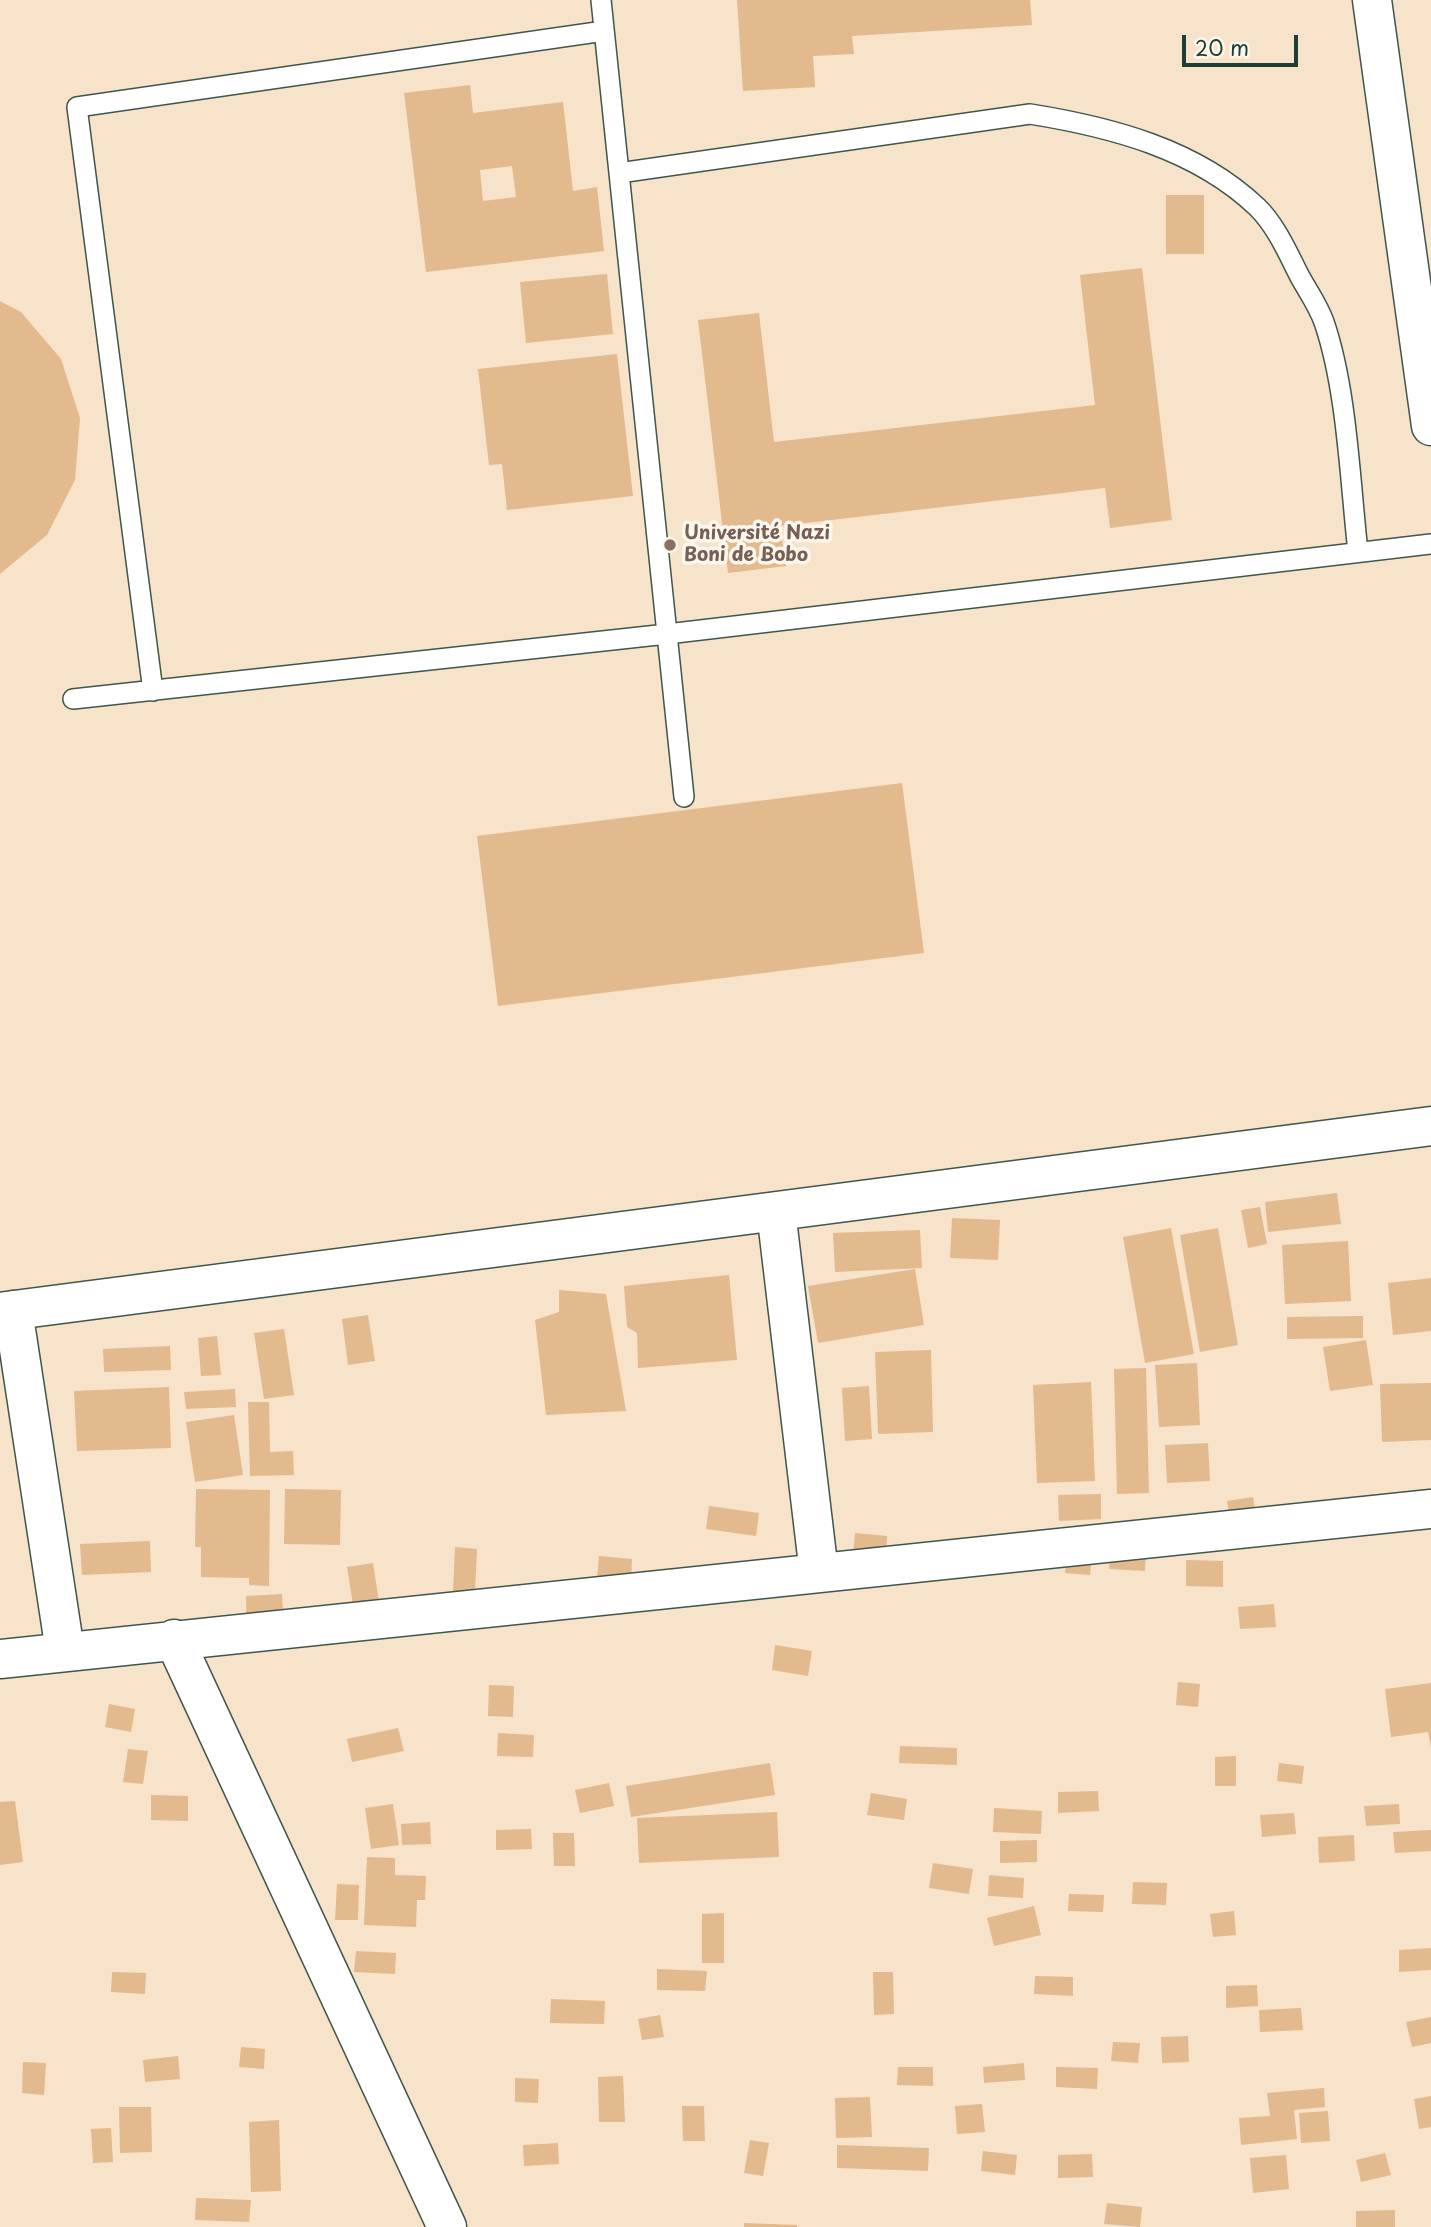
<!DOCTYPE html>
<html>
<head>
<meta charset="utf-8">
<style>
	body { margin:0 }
	#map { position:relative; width:1431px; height:2227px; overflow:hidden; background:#f6e3ca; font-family:"Playpen Sans",sans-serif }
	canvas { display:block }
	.scale { position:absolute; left:1182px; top:35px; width:116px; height:32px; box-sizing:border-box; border:4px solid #1f3d34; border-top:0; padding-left:9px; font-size:21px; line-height:24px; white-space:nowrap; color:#1f3d34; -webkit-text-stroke:5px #fbf7ec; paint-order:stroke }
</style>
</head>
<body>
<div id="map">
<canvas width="1431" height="2227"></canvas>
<div class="scale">20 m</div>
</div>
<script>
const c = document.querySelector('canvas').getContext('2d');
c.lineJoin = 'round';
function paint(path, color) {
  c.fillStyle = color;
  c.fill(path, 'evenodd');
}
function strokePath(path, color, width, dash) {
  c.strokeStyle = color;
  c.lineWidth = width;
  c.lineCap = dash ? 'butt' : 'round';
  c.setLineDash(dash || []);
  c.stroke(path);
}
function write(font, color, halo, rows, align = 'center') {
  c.font = font + ' "Playpen Sans",sans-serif';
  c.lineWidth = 7;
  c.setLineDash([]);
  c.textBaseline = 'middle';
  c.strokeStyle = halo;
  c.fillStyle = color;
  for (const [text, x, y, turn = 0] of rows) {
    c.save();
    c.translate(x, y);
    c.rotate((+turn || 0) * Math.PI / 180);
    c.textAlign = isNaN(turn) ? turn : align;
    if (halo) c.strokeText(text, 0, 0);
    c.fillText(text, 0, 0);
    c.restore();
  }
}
paint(new Path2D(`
	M737,0H1030L1032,25L852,36L854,54L813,56L815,87L743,91Z
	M470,85L473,113L563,102L573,191L597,187L604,251L426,272L404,93ZM512,166L516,197L483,201L480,170Z
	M1166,195H1204V254H1166Z
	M1142,268L1172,520L1110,528L1105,488L780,526L786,566L728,573L698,320L759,313L774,442L1095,405L1080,275Z
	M607,274L613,334L526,343L520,282Z
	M0,301L21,312L61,359L80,418L75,480L47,535L0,574Z
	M617,354L633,496L507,510L502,464L489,465L478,369Z
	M902,783L924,953L498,1006L477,836Z
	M1337,1193L1341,1224L1268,1232L1265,1202Z
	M1260,1207L1267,1244L1248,1248L1241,1210Z
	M952,1218L1000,1220L998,1260L950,1258Z
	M1171,1228L1194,1354L1145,1363L1123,1237Z
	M1218,1228L1238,1345L1200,1352L1180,1235Z
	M920,1230L922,1268L835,1272L833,1233Z
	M1348,1241L1351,1301L1285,1304L1282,1245Z
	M915,1269L924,1325L818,1343L808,1286Z
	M729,1275L737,1360L638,1368L637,1333L627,1327L624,1286Z
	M1431,1278V1331L1393,1335L1388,1283Z
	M559,1290L606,1294L626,1411L546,1415L535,1320L559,1312Z
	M368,1315L375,1361L348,1365L342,1319Z
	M1363,1316V1338L1287,1339V1317Z
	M284,1329L294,1395L264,1399L254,1333Z
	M217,1336L221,1375L201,1376L198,1338Z
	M1366,1340L1373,1385L1330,1391L1323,1347Z
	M170,1346L171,1370L104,1372L103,1349Z
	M931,1350L933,1432L878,1434L875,1352Z
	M1197,1363L1200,1425L1159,1427L1155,1365Z
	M1146,1368L1149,1493L1117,1494L1114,1369Z
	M1091,1382L1095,1481L1037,1483L1033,1385Z
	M1431,1383V1440L1382,1442L1380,1384Z
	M869,1386L872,1439L845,1441L842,1388Z
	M169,1387L171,1448L77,1451L74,1391Z
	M235,1389L236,1407L186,1409L184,1392Z
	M248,1402H269L270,1452L293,1451L294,1475L250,1476Z
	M234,1415L243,1475L195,1482L186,1422Z
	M1208,1443L1210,1481L1167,1483L1165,1445Z
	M196,1489L270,1490L269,1586L249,1585V1578L201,1577V1547H195Z
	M285,1489L341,1490L340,1545L284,1544Z
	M1101,1494V1519L1059,1521L1058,1495Z
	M1253,1497L1257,1522L1231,1526L1227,1501Z
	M709,1506L759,1513L756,1536L706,1529Z
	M855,1533L887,1536L886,1558L853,1555Z
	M150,1541L151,1572L82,1575L80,1544Z
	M455,1547L477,1549L475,1592L453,1591Z
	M1110,1547L1146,1549L1145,1571L1109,1569Z
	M1067,1553L1092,1556L1090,1575L1065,1573Z
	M599,1556L632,1559L631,1581L597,1578Z
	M1186,1560L1223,1561V1587L1186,1586Z
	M373,1563L383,1627L357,1630L347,1567Z
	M282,1594L284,1631L247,1633L246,1596Z
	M1274,1604L1276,1627L1240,1629L1238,1607Z
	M775,1645L812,1651L808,1676L772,1670Z
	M1178,1682L1200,1684L1198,1707L1176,1705Z
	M1431,1683V1747L1428,1732L1391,1737L1385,1689Z
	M489,1685L514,1686L513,1717L488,1716Z
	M109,1704L135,1709L131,1732L105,1727Z
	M398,1728L404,1751L352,1762L347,1739Z
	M498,1733L534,1735L533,1757L497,1756Z
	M900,1746L957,1748V1765L899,1763Z
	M128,1749L148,1751L143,1784L123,1782Z
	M1236,1756V1786H1215V1757Z
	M770,1763L775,1795L631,1817L626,1786Z
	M1279,1763L1304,1766L1302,1784L1277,1781Z
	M609,1783L614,1806L580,1813L575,1790Z
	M1098,1791L1099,1811L1058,1813V1792Z
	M871,1793L907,1799L904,1820L867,1815Z
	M151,1795L188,1796V1821L151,1820Z
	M15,1801L23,1862L0,1865V1802Z
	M393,1804L399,1845L371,1849L365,1808Z
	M1399,1804L1400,1824L1366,1826L1364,1806Z
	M994,1808L1042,1811L1041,1834L993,1832Z
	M777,1812L779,1857L639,1863L637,1818Z
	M1294,1813L1296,1834L1262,1837L1260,1815Z
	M430,1822L431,1844L402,1845L401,1824Z
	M531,1829L532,1849L496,1850V1830Z
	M1431,1830V1851L1395,1853L1393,1832Z
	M553,1833H574L575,1866H554Z
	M1354,1835L1355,1861L1319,1863L1318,1837Z
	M1037,1840V1862L1000,1863V1841Z
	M367,1857L395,1858V1875L426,1876L425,1900H417L416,1927L364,1925Z
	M933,1863L973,1869L969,1894L929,1888Z
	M989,1875L1024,1878L1023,1898L988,1896Z
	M1133,1882L1167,1883L1166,1905L1132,1904Z
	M337,1884L359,1885L358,1920H335Z
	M1069,1894L1104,1895L1103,1912L1068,1911Z
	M1034,1906L1041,1935L994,1946L987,1918Z
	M1234,1911L1236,1935L1213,1937L1210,1914Z
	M724,1913V1963H702V1914Z
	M1431,1948V1970L1399,1972V1950Z
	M356,1951L396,1953L395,1974L354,1972Z
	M657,1969L707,1971L705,1991L657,1990Z
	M112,1972L146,1973L145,1994L111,1992Z
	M873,1972H893L894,2014L874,2015Z
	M1035,1976L1073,1977V1996L1034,1994Z
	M1257,1985L1258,2006L1226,2008V1986Z
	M551,1999L605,2001L604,2024L550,2023Z
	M1301,2008L1303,2030L1260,2032L1259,2010Z
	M660,2015L664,2037L642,2040L638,2019Z
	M1431,2017V2043L1412,2047L1406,2022Z
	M1188,2036L1189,2062L1162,2063L1161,2037Z
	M1113,2042L1140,2043L1138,2063L1111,2061Z
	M241,2047L265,2049L264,2069L239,2067Z
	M178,2056L180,2079L145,2082L143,2060Z
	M23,2062L46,2063L44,2095L22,2093Z
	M1024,2063L1025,2080L984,2083L983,2067Z
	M898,2067H933V2086L897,2085Z
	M1056,2067L1098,2068L1097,2089L1056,2087Z
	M623,2076L625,2122H599L598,2077Z
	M515,2078L539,2079L538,2103L515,2102Z
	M1324,2088L1325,2107L1294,2110L1297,2139L1241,2145L1239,2118L1270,2116L1267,2093Z
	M1431,2096V2127L1419,2129L1414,2099Z
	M870,2097L872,2137L836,2138L835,2098Z
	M982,2104L985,2132L957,2134L955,2106Z
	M682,2106H704L705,2141H683Z
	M119,2107H151L152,2152L120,2153Z
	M1328,2111L1330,2141L1301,2143L1299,2113Z
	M279,2120L281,2191L251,2192L249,2122Z
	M111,2128L113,2162L93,2163L91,2129Z
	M750,2140L769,2143L763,2176L744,2173Z
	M558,2143L559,2164L524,2166L523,2145Z
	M837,2145L929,2148L928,2171L837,2168Z
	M983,2151L1017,2155L1015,2175L981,2171Z
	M1385,2153L1391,2175L1361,2182L1356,2160Z
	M1092,2154L1093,2177L1058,2178V2155Z
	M1286,2155L1289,2189L1253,2193L1250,2158Z
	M196,2198L251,2200L249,2222L195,2220Z
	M1107,2203L1142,2207L1140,2227L1104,2224Z
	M1395,2210V2227H1356V2211Z
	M744,2223L797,2225V2227H744Z`), '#e3b98e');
const lane = new Path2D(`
	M601,0L684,797
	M619,173L1030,114C1111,127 1196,149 1257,207C1275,224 1288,253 1299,275C1307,290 1318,305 1324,322C1347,389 1350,481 1358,552
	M153,691L77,107L604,31
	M73,699L667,634L1431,544`);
const street = new Path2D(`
	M1372,0L1431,426
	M776,1211L819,1573
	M13,1310L65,1651
	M0,1312L1431,1126
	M174,1639L447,2227
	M0,1659L1431,1509`);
strokePath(lane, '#3f564a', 22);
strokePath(street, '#3f564a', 41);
strokePath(lane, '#fff', 19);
strokePath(street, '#fff', 38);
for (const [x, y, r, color] of [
	[670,545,7,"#8d6e63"]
]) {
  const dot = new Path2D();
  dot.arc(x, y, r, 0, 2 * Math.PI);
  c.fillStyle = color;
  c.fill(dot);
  strokePath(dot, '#fbf7ec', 2.5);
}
write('bold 19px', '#785e54', '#fbf7ec', [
	["Université Nazi",684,534],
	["Boni de Bobo",684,556]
], 'left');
</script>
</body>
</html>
